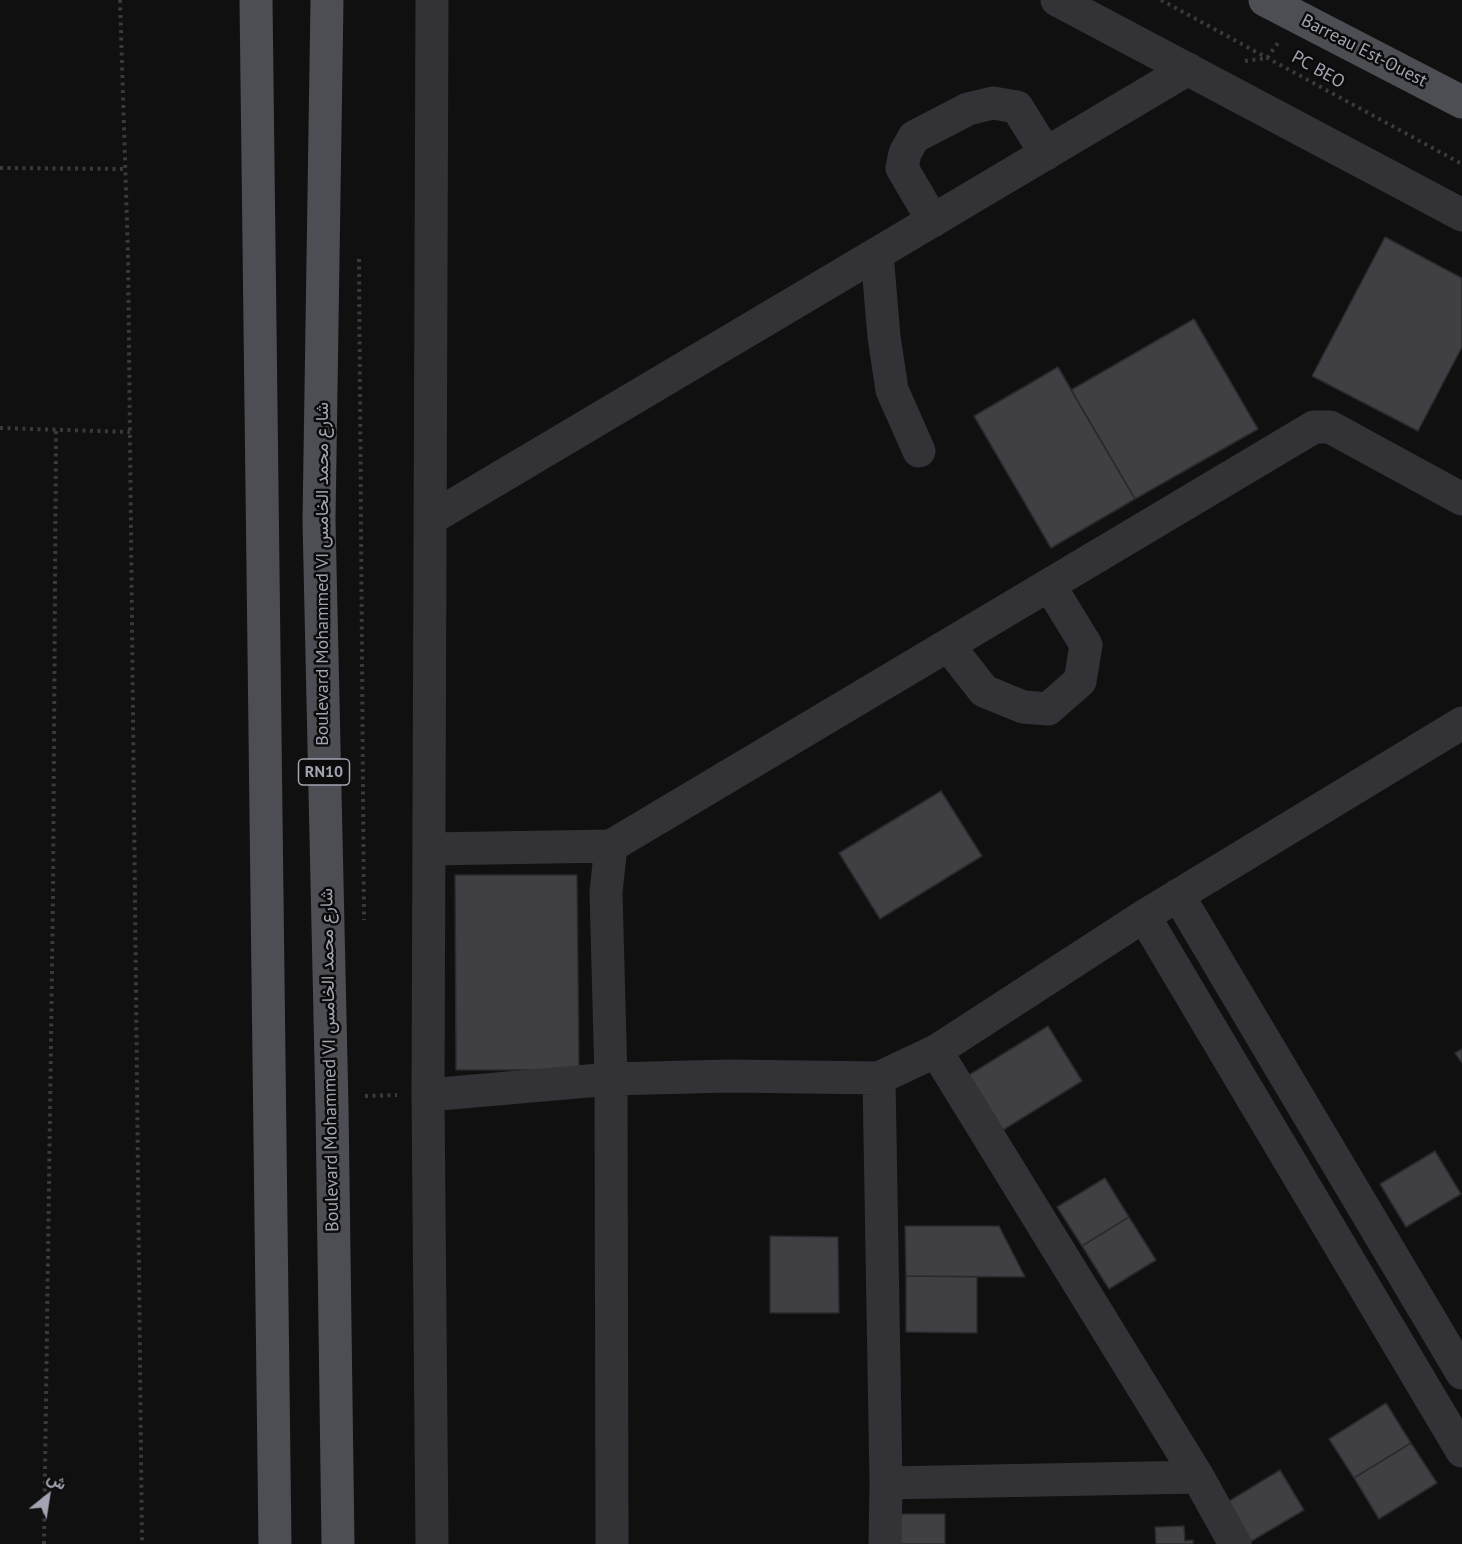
<!DOCTYPE html>
<html>
<head>
<meta charset="utf-8">
<style>
	body { margin:0 }
	#map { position:relative; width:1462px; height:1544px; overflow:hidden; background:#101011; font-family:"PT Sans",Vazirmatn,sans-serif }
	canvas { display:block }
	.north { position:absolute; left:18px; top:1466px; width:60px; height:60px; -webkit-text-stroke:4px #0b0b0c; paint-order:stroke; rotate:30deg; font-size:16px; font-weight:700; line-height:24px; text-align:center; color:#a2a4b1 }
	.north::after { content:''; display:block; margin:auto; width:21px; height:27px; background:#a2a4b1; clip-path:polygon(50% 0,100% 100%,50% 72%,0 100%) }
</style>
</head>
<body>
<div id="map">
<canvas width="1462" height="1544"></canvas>
<div class="north">ش</div>
</div>
<script>
const c = document.querySelector('canvas').getContext('2d');
c.lineJoin = 'round';
function paint(path, color) {
  c.fillStyle = color;
  c.fill(path, 'evenodd');
}
function strokePath(path, color, width, dash) {
  c.strokeStyle = color;
  c.lineWidth = width;
  c.lineCap = dash ? 'butt' : 'round';
  c.setLineDash(dash || []);
  c.stroke(path);
}
function write(font, color, halo, rows, align = 'center') {
  c.font = font + ' "PT Sans",Vazirmatn,sans-serif';
  c.lineWidth = 5;
  c.setLineDash([]);
  c.textBaseline = 'middle';
  c.strokeStyle = halo;
  c.fillStyle = color;
  for (const [text, x, y, turn = 0] of rows) {
    c.save();
    c.translate(x, y);
    c.rotate((+turn || 0) * Math.PI / 180);
    c.textAlign = isNaN(turn) ? turn : align;
    if (halo) c.strokeText(text, 0, 0);
    c.fillText(text, 0, 0);
    c.restore();
  }
}
const building = new Path2D(`
	M1385,237L1462,278V347L1418,431L1312,376Z
	M1194,319L1258,429L1135,499L1071,390Z
	M1058,367L1135,499L1051,548L974,416Z
	M941,791L982,856L880,919L839,853Z
	M455,875H577L579,1070H456Z
	M1048,1026L1082,1081L1003,1130L969,1075Z
	M1462,1049V1063L1455,1053Z
	M1435,1151L1461,1194L1406,1227L1380,1184Z
	M1105,1178L1129,1217L1082,1246L1057,1207Z
	M1129,1217L1156,1260L1109,1289L1082,1246Z
	M905,1226H999L1025,1277L906,1276Z
	M770,1236L838,1237L839,1313H770Z
	M906,1276L977,1277V1333L906,1332Z
	M1386,1403L1411,1443L1354,1478L1329,1439Z
	M1411,1443L1437,1483L1379,1519L1354,1478Z
	M1280,1470L1304,1510L1250,1542L1226,1503Z
	M898,1514H945V1544H899Z
	M1184,1526L1185,1541L1193,1540V1544H1156L1155,1527Z`);
paint(building, '#3f3f44');
strokePath(building, '#2a2a2d', 1.5);
strokePath(new Path2D(`
	M120,0L128,254L142,1544
	M1161,0L1462,164
	M1245,61L1267,58L1278,43
	M0,168L126,169
	M359,259L364,920
	M0,428L130,432
	M365,1096L397,1095
	M44,1544L53,898L56,431`), '#393a3e', 4, [3, 4.5]);
strokePath(new Path2D(`
	M432,0L428,1095L432,1544
	M1057,0L1462,215
	M933,221L902,168L905,153L914,137L968,109L993,103L1017,107L1046,154
	M877,254L884,337L892,390L919,451
	M430,519L1188,69
	M948,645L984,691L1023,707L1048,709L1080,681L1086,645L1050,586
	M429,849L611,846
	M1178,895L1462,1373
	M1144,916L1462,1451
	M936,1051L1198,1477L1235,1544
	M879,1078L886,1483L885,1544
	M428,1095L611,1079L730,1076L879,1078L936,1051L1144,916L1462,723
	M886,1483L1198,1477
	M612,1544L611,1079L606,892L611,846L1314,427H1330L1462,499`), '#333337', 33);
strokePath(new Path2D(`
	M256,0L275,1544
	M327,0L319,520L332,1107L338,1544
	M1265,0L1462,102`), '#4d4e54', 33);
for (const [x, y, w] of [
	[324,772,51]
]) {
  const box = new Path2D();
  box.roundRect(x - w / 2, y - 13, w, 26, 4.5);
  c.fillStyle = '#0b0b0c';
  c.fill(box);
  strokePath(box, '#a2a4b1', 1.5);
}
write('bold 16px', '#a2a4b1', null, [
	["RN10",324,772]
]);
write('18px', '#a2a4b1', '#0b0b0c', [
	["Barreau Est-Ouest",1364,51,27],
	["PC BEO",1318,70,29],
	["Boulevard Mohammed VI شارع محمد الخامس",323,574,-90],
	["Boulevard Mohammed VI شارع محمد الخامس",330,1060,-91]
]);
</script>
</body>
</html>
